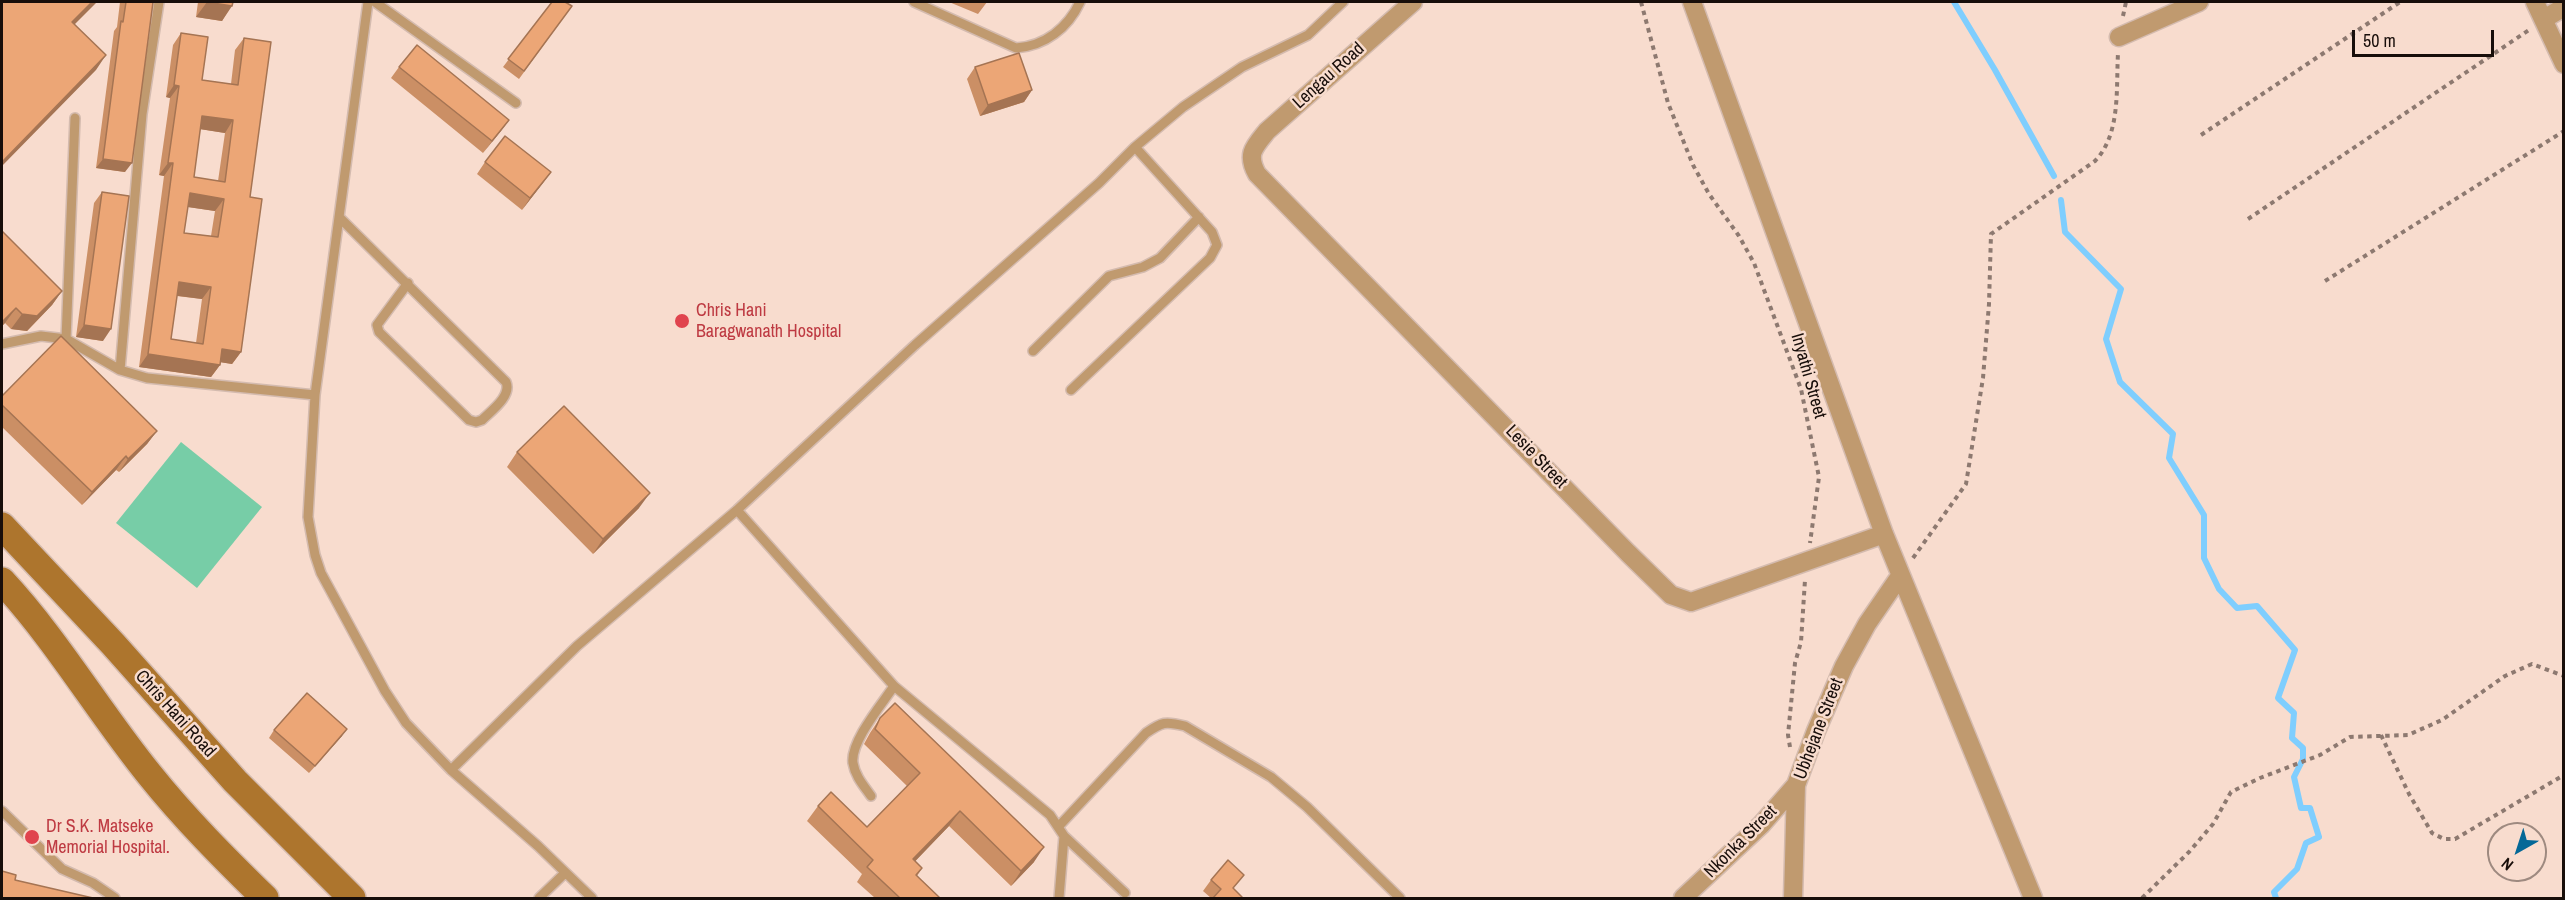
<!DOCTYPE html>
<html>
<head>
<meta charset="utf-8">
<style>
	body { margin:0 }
	#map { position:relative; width:2565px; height:900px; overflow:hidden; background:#f8dcce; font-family:"Archivo Narrow",sans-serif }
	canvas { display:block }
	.frame { position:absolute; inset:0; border:3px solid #180e0a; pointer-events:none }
	.north { position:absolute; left:2487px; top:822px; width:60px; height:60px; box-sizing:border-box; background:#f8dcce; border:2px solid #9e8a80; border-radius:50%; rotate:219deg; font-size:16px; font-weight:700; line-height:24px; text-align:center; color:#180e0a }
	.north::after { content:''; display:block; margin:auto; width:21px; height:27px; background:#046897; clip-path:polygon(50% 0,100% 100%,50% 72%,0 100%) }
	.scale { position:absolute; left:2352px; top:30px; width:142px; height:27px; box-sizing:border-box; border:3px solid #180e0a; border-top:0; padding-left:8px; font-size:18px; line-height:21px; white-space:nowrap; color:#180e0a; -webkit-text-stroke:4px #f8dcce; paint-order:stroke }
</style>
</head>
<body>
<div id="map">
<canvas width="2565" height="900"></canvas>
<div class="frame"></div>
<div class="north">N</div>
<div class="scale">50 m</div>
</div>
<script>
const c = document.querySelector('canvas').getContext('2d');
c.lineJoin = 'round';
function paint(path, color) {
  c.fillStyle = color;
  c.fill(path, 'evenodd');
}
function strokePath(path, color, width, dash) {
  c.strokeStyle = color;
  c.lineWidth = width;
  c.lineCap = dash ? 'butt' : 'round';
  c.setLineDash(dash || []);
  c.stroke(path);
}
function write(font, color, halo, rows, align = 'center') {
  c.font = font + ' "Archivo Narrow",sans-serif';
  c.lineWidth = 5;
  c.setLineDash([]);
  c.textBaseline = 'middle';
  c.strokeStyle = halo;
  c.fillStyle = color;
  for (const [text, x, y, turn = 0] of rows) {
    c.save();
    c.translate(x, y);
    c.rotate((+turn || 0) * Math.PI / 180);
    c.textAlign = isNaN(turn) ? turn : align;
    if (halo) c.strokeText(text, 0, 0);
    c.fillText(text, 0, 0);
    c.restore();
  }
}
paint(new Path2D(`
	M181,442L262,507L197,588L116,523Z`), '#77cda7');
strokePath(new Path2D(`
	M1954,2L1995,70L2054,176
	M2061,200L2065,232L2121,289L2106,339L2120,382L2173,434L2169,458L2204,515V558L2219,589L2237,608L2257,606L2295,650L2278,698L2294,713L2292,738L2303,748V759L2294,777L2301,808H2310L2319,837L2306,843L2297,869L2274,892L2276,898`), '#7fcefe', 6);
const service = new Path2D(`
	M368,2L315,395L308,517L315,555L321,573L385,691L406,723L451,770L538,846L592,898
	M375,2L516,103
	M914,2L1016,48C1045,46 1068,28 1080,2
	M340,218L506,382C512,396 491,411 482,420L476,422L469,420L379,332L377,325L408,283
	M66,339L75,118
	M2,344L41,336L66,339L120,370L147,378L315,395
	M1033,351L1109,276L1143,267L1160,258L1199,217
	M120,370L142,114L159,2
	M1071,390L1210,258L1217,245L1212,232L1135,147
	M737,510L894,686C882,704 850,742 853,763C855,776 864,786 871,796
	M894,686L1050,815L1064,836L1059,898
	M451,770L577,646L737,510L915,345L1099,183L1135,147L1183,107L1242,67L1308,35L1343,2
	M2,811L62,869L93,883L115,898
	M1059,826L1146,733C1162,722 1165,721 1185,726L1271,777L1307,807L1400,898
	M1064,836L1125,893
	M539,898L565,873`);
const minor = new Path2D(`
	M1413,2L1267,131C1254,147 1246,154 1257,174L1628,553L1671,595L1691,602L1884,534
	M1692,2L1884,534L2033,898
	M2535,2L2564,64
	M2544,19L2564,7
	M2119,37L2199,2
	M1683,898L1761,825L1796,785
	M1793,898L1796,785L1816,731L1844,666L1867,624L1900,576`);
const secondary = new Path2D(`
	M2,526L113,644L235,781L352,898
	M2,581C57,640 98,711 149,774C185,819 225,859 265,898`);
strokePath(service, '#d4bbaf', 12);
strokePath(minor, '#d4bbaf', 21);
strokePath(secondary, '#d4bbaf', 30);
strokePath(new Path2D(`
	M1641,2L1668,103L1693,165L1709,194L1739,236L1754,263L1801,389L1819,477L1810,543
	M2123,16L2126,2
	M2201,135L2400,2
	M2248,219L2529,30
	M2325,281L2564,131
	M1913,558L1966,484L1983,378L1989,304L1991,234L2095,161C2121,134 2116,88 2118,53
	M2381,735L2409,794L2432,833L2444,839H2455L2564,775
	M1790,747L1788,735L1795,663L1801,642L1805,580
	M2142,898L2189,852L2213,824L2231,792L2260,778L2320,755L2350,737L2408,735L2442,720L2505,676L2532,664L2564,676`), '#8d7970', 4, [4.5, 4.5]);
strokePath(service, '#c09a6f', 9);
strokePath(minor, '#c09a6f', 18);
strokePath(secondary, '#ad752d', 27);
paint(new Path2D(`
	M120,2H153L125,172L96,168L114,31L117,27Z
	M198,2H233L222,21L196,17Z
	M552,2L572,6L519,79L503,67Z
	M949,2H987L978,14Z
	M181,33L202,80L231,84L235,50L244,38L250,197L241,352L232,364L220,362V365L211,377L139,367L164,176L159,175L170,98L166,97L173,45ZM200,129L225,133L218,181L194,177ZM188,207L215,211L211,236L184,233ZM177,296L202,299L196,343L171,339Z
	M399,67L509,120L483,153L391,78Z
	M975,67L1032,90L1024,102L980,116L967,79Z
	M485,162L551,172L522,210L477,174Z
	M102,192L103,341L76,337L94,203Z
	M2,231L62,291L52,305L27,331L11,329L5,323L2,326Z
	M2,396L157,431L147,444L119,472L116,470L82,505L2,427Z
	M517,452L639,508L593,554L507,467Z
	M880,718L1034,862L1011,886L949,826L915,861L922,868L917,876L940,898H875L857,882L862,874L807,821L818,806L867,827L907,786L864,744L870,733Z
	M274,730L342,736L309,773L269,738Z
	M1211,880L1234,889L1241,898H1211L1203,891Z`), '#cb8f65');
paint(new Path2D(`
	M92,2H97L62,37L72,22Z
	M207,2L232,6L222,21L196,17Z
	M106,55L96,70L2,166V162Z
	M174,85L179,86L170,98L166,97Z
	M1032,90L1024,102L980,116L988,105Z
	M202,116L233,120L225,133L193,128Z
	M509,120L501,131L483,153L492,141Z
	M103,159L132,163L125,172L96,168Z
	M168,163H173L164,176L159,175Z
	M551,172L543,183L522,210L530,198Z
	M190,193L224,199L215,211L181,206Z
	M179,282L211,287L202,299L171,295Z
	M62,291L52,305L27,331L11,329L22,314Z
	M16,308L5,323L2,326V322Z
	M84,325L111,329L103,341L76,337Z
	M222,349L241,352L232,364L213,361Z
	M148,354L220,365L211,377L139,367Z
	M157,431L147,444L119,472L128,459Z
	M126,456L116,470L82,505L92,492Z
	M650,493L639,508L593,554L603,539Z
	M347,729L342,736L309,773L315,766Z
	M960,811L949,826L903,874L913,859Z
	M1044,847L1034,862L1011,886L1021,871Z`), '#a57453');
const building = new Path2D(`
	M2,2H92L72,22L106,55L2,162Z
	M126,2H153L132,163L103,159L121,21L123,22Z
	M207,2H233L232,6Z
	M552,2H565L572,6L524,71L508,59Z
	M181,33L208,37L202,80L238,85L244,38L271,42L250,197L262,199L241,352L222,349L220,365L148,354L173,163H168L179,86L174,85ZM202,116L233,120L225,182L194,177ZM190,193L224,199L218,237L184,233ZM179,282L211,287L203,344L171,339Z
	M417,45L509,120L492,141L399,67Z
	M1019,53L1032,90L988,105L975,67Z
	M505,136L551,172L530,198L485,162Z
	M102,192L129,196L111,329L84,325Z
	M2,231L62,291L37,316L22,314L16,308L2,322Z
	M61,336L157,431L128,459L126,456L92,492L2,405V396Z
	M564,406L650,493L603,539L517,452Z
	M307,693L347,729L315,766L274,730Z
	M895,703L1044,847L1021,871L960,811L913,859L922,868L916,875L940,898H900L867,867L873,860L818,806L831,792L867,827L920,773L875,729L880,718Z
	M1228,860L1244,875L1233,888L1242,897L1241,898H1213L1221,889L1211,880Z
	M2,871L16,875L15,880L93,898H2Z`);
paint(building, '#eca676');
strokePath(building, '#a57453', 1.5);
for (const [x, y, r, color] of [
	[682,321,8,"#e0444e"],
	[32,837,8,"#e0444e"]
]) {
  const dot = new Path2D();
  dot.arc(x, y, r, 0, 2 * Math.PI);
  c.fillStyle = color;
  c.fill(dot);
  strokePath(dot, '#f8dcce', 2);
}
write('18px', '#180e0a', '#f8dcce', [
	["Lengau Road",1329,76,-42],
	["Inyathi Street",1808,376,74],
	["Lesie Street",1536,457,46],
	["Chris Hani Road",175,714,48],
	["Ubhejane Street",1819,729,-69],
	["Nkonka Street",1741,842,-45]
]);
write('18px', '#be3a42', '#f8dcce', [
	["Chris Hani",696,311],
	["Baragwanath Hospital",696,332],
	["Dr S.K. Matseke",46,827],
	["Memorial Hospital.",46,848]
], 'left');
</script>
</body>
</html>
